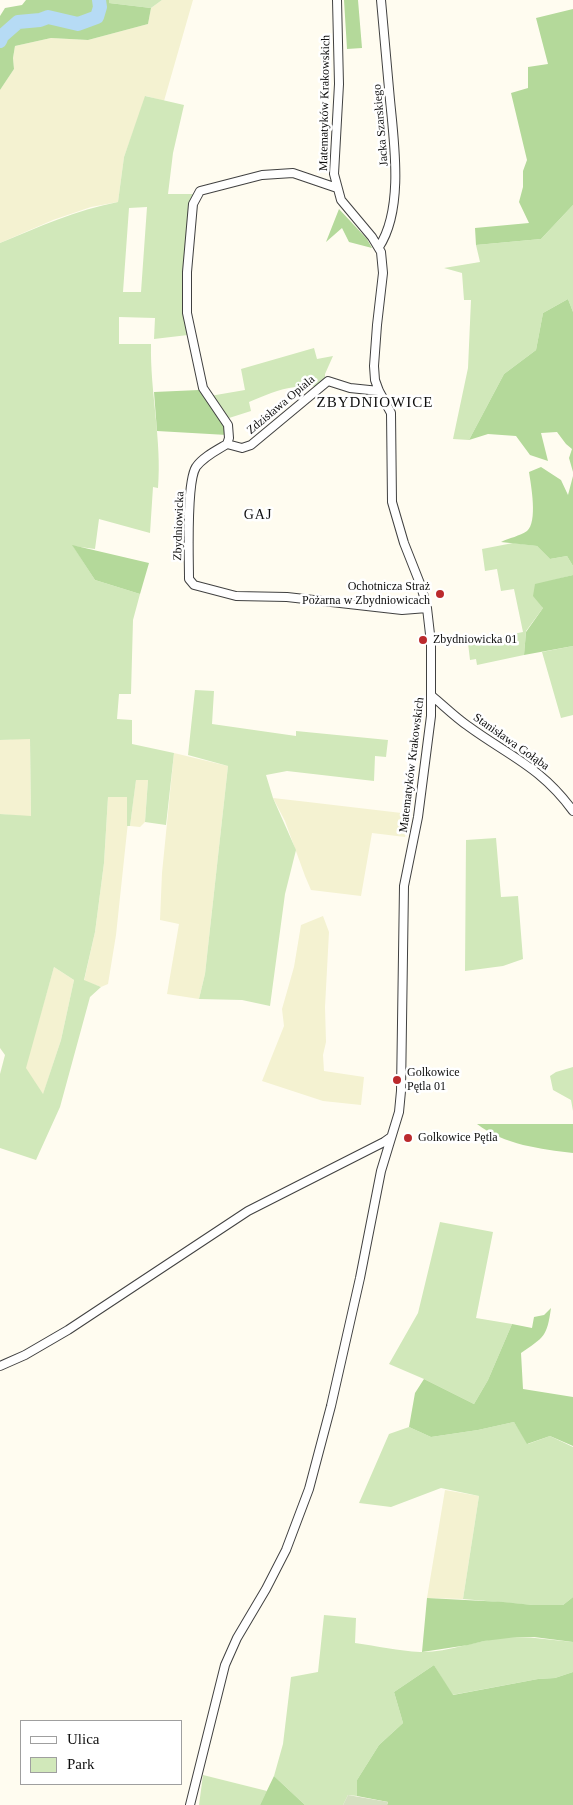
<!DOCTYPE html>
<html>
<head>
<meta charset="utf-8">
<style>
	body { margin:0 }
	#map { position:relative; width:573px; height:1805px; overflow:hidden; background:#fffcf0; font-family:"Times New Roman",serif }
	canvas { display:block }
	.legend { position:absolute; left:20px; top:1720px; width:162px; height:65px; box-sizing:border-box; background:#fff; border:1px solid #9f9f9f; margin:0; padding:6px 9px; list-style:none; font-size:15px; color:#0e0e0e }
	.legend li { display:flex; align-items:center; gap:10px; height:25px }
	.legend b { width:25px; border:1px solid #9f9f9f }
</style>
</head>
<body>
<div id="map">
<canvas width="573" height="1805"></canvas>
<ul class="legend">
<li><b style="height:6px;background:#fff"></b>Ulica</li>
<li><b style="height:14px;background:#d1e8ba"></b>Park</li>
</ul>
</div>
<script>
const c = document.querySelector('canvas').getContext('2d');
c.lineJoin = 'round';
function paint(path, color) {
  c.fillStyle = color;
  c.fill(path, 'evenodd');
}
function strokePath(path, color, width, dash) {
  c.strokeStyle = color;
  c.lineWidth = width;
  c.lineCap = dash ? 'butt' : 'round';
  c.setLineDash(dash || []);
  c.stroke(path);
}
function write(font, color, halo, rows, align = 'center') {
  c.font = font + ' "Times New Roman",serif';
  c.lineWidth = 5;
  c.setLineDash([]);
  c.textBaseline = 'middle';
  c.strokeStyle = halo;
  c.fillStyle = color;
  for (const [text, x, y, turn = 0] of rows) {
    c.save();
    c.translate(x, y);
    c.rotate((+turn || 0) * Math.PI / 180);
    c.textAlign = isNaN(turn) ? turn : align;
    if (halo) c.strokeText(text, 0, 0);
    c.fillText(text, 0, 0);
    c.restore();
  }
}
paint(new Path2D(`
	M162,0H193L164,101L146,96L124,157L118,202L91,207L53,220L0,243V90L14,69L13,58L15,46L51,38L88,40L148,24L151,8Z
	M30,738L31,817L0,814V740Z
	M174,753L228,766L205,974L199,999L167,994L179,924L160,920L162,873Z
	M136,779L148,780L145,822L140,827L130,826Z
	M108,797H127L128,822L116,935L108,984L101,987L84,981L95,932L104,863Z
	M273,798L308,802L410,814L405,837L372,833L361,896L311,890L305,876L285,821Z
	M323,916L329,932L325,1007L326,1042L323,1055L324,1071L364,1077L361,1105L323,1101L262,1081L284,1026L282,1009L294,967L301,925Z
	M54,967L74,980L61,1040L43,1095L25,1068Z
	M445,1490L479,1496L463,1599L427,1598Z`), '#f4f2d1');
paint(new Path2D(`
	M109,0H162L151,8L109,3Z
	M145,96L184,105L173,153L168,194H193L187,235L182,287L188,335L154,339L155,318L119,317V344H151C150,393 162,440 158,488L153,487L150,533L99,519L95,549L73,546L95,580L140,594L133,620L131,694H119L117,719L132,720V744L174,753L166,825L145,822L148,780H136L130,826H127V797H108L104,863L95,932L84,980L101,987L90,997L60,1107L36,1160L0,1148V1074L5,1055L0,1048V814L31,816L30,739L0,740V243C39,227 76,210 118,202L124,157ZM147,207L141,292H123L129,208ZM54,967L74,980L61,1040L43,1094L26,1068Z
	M573,205V312L568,299L543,313L536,350L504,374L469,440L453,439L468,368L471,300H464L462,273L444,268L480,262L476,245L541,239Z
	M314,348L317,359L333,356L325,374V382C315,388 307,386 295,387C279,389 263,396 249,402L251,411L229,418L210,396L245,390L241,369Z
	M513,543L537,546L550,559L567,556L573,566V575L535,585L543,608L526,631L524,655L477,665L476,659L470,660L468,643L523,632L514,589L501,591L497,569L485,571L482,549Z
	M573,646V715L561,718L542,652Z
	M195,690L214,691L212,724L296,736V731L388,740L386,757L375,756L374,781L287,771L266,775L273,798L296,850L285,894L270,1006L242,1000L199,999L205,974L228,766L188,755Z
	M496,838L501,897L518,896L523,959L503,966L465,971L466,840Z
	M573,1067V1111L571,1100L553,1090L550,1076L556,1072Z
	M440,1222L493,1232L476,1318L512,1324L488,1380L474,1404L424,1379L389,1364L418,1313Z
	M514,1422L528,1444L550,1436L573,1447V1597L563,1605H533L463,1599L479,1496L441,1488L391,1507L359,1503L389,1434L409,1427L431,1437L478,1430Z
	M324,1615L356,1618L355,1643C377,1646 399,1651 420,1652C446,1653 475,1641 500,1638C525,1635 548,1640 573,1642V1672L555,1678L538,1679L452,1695L434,1665L394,1692L403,1723L379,1745L357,1780V1796L348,1795L343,1805H305L274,1776L283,1744L291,1677L318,1672Z
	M203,1775L267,1791L260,1805H199Z`), '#d1e8ba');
paint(new Path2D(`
	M26,0H109V3L151,8L148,24L88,40L51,38L15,46L13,58L14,69L0,90V16L5,8L22,5Z
	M344,0H358L362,48L347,49Z
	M573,9V205L541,239L476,245L475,228L529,223L519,202L523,187V171L527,160L511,93L528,88V67L548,64L536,18Z
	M339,209L367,239L372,248L349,242L342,228L326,242Z
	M568,299L573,312V472L569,458L572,449L566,444L557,432L541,433L548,461L530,455L516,436L488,434L469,440L504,374L536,350L543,313Z
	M199,390L212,408L224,422L227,435L157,431L154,392Z
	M541,467L561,480L568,495L573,476V566L567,556L550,559L537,546L501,542C509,538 520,536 527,531C538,522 531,485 529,472Z
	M72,545L149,563L140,594L95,580Z
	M573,575V646L524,655L526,632L543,608L533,596L535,584Z
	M477,1124H573V1153C541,1149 504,1145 477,1124Z
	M551,1308C547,1337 544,1337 521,1353L523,1389L573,1397V1446L550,1436L527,1444L514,1422L478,1430L431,1437L409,1427L415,1393L424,1379L474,1404L488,1380L512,1324L532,1328L534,1317L544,1315Z
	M573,1597V1642L534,1637H517L484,1641L468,1645L422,1652L427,1598L503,1602L533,1605H563Z
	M434,1665L453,1695L538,1679L555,1678L573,1672V1805H387L388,1802L357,1796V1780L379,1745L403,1723L394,1692Z
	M274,1776L305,1805H260Z`), '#b4d99a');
paint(new Path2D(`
	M348,1795L388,1802L387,1805H343Z`), '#d5e0c1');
strokePath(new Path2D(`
	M0,41L2,36L18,22L40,20L48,17L78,24L97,17L100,7L99,0`), '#b6dbf5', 14);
const minor = new Path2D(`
	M337,188L293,173L262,175L200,191L193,204L187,272V313L203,388L228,425L229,438L227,444C217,450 203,457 196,467C186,483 189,556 189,579L194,585L236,596L287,597L402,610L427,608
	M379,247C404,209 394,142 390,100C387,66 384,33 381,0
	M227,444L242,448L251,445L328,381L350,388L379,391
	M432,696C444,706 455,717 468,726C509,756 541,767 573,811
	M0,1366L25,1355L68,1330L248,1211L384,1142L391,1137
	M190,1805L225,1665L237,1638L266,1589L286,1550L309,1489L331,1406L360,1278L381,1171L399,1112L401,1091L404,886L418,817L431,716V643L427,608L421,586L404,543L392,502L391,413L379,391L375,380L374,366L377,325L383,273L381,252L372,237L341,200L334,174L339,84L337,0`);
strokePath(minor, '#414141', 10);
strokePath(minor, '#fff', 8);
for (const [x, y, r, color] of [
	[440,594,5,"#bb2a2c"],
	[423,640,5,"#bb2a2c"],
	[397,1080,5,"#bb2a2c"],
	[408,1138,5,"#bb2a2c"]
]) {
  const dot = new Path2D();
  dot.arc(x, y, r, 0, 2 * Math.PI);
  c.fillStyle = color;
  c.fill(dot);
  strokePath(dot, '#fff', 2);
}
write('12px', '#0e0e0e', '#fff', [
	["Matematyków Krakowskich",325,103,-89],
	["Jacka Szarskiego",381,125,-95],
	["Zdzisława Opiala",281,405,-40],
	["Zbydniowicka",179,526,-88],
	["Stanisława Gołąba",511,742,35],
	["Matematyków Krakowskich",412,765,-83]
]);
write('12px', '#0e0e0e', '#fff', [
	["Ochotnicza Straż",430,587,"right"],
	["Pożarna w Zbydniowicach",430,601,"right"],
	["Zbydniowicka 01",433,640],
	["Golkowice",407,1073],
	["Pętla 01",407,1087],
	["Golkowice Pętla",418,1138]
], 'left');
c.letterSpacing = '1px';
write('14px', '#0e0e0e', '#fff', [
	["GAJ",258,515]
]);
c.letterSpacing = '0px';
c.letterSpacing = '1px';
write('15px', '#0e0e0e', '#fff', [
	["ZBYDNIOWICE",375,403]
]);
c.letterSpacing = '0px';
</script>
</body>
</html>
